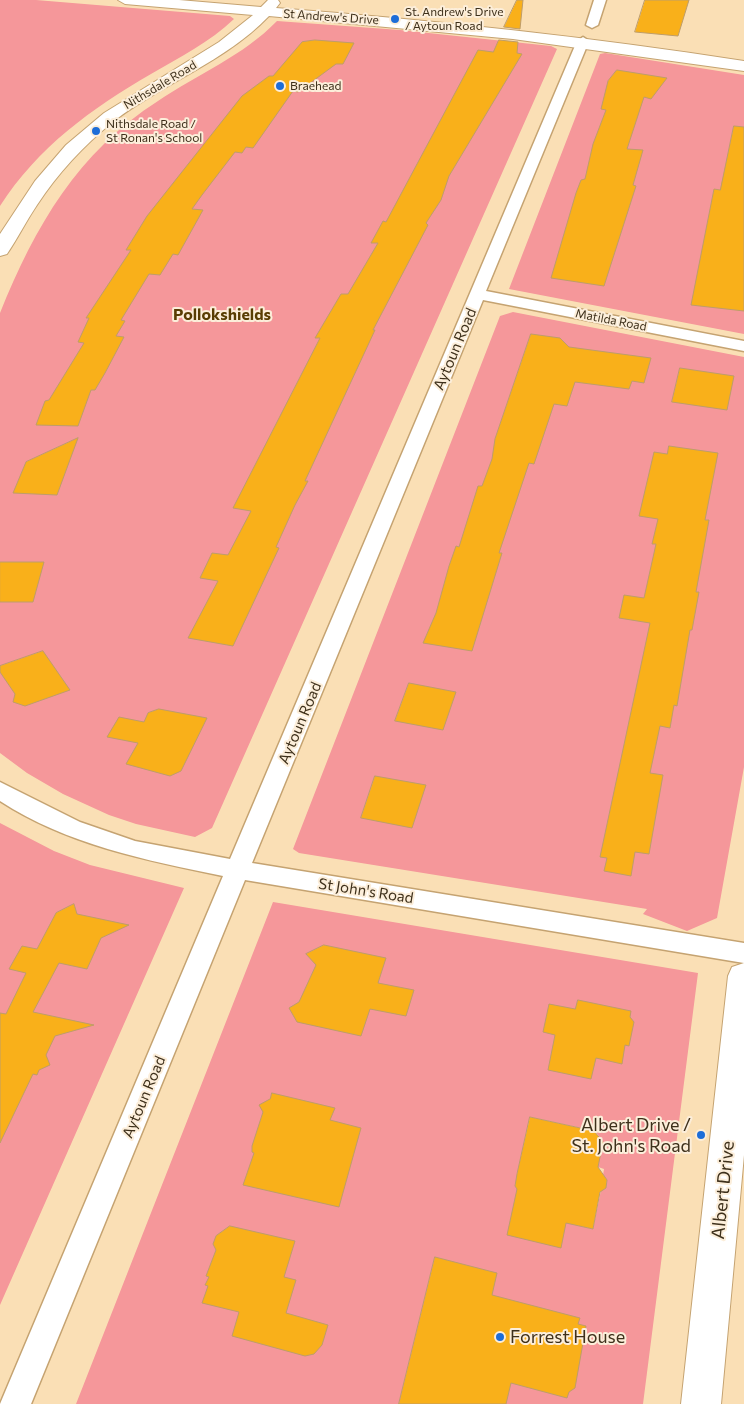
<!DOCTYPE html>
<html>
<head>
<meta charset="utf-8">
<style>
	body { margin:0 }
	canvas { display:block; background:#fadfb5 }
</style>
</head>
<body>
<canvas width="744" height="1404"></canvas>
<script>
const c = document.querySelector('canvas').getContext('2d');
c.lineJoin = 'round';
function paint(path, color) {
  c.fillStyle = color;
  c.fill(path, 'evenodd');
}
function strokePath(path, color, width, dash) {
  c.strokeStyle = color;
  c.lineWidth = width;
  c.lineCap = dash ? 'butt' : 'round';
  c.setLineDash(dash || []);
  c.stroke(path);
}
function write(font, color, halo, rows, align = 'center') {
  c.font = font + ' Commissioner,sans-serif';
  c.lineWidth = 4;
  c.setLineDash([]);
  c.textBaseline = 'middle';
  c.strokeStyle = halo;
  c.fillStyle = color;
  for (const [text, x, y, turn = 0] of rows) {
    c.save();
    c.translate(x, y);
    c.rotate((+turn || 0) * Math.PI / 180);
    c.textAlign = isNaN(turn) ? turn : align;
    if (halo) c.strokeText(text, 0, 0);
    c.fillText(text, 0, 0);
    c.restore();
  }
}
paint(new Path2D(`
	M0,0H36L230,16L234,19C210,42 180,57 151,74C91,109 38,147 0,206Z
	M277,21L400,30L551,46L557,49L212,828L195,837L136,824L109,815L63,794L27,773L0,753V313C35,226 78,152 158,101C198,74 243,56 277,21Z
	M605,53L744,75V334L509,289L600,54Z
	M513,312L744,357V767L717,918L687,931L643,914L647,909L299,853L293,849L500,316Z
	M0,823L54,851L90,865L184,888L0,1305Z
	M273,902L698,973L643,1404H76ZM530,1117L595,1131L601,1139L598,1167L604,1169L603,1175L607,1180L606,1188L601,1190L593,1229C563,1222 536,1210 515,1186Z`), '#f5979a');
const building = new Path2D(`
	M517,0H523L520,29L504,27Z
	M645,0H689L678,36L635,32Z
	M315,40L354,43L343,64H336L298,92L293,91L253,148L246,147L242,153L235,152L202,195L192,209L203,210L178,255L173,254L160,275L149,274L121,320L125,321L116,336L124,337L105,373L95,390H91L78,426L36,425L45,401L49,400L84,343L78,342L89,318H86L131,250H126L147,216L242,96L269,76H273L302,42Z
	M499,40L518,42L517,53L522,54L449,176L441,200L426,223L428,225L373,330H375L305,481H308L295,505L276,547L279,548L233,646L188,638L218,581L200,578L212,553L228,555L251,511L233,508L320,338H315L341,294H348L378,243H371L383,221L386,222L478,50L493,52Z
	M617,70L667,78L651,99L644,97L627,149L643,150L633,185L636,186L604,286L551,278L576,193L581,180L585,179L593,144L606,110L601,109L608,81Z
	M734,126L744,127V311L691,305L714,189L720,190Z
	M531,334L560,338L569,347L651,358L644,383L632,381L629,389L575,382L567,406L554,404L534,464L529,463L499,553H502L472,651L423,643L436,613L449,566L456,546L459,547L478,486H482L492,459L495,439Z
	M680,368L734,376L727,410L672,402Z
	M78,438L57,495L13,493L26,462Z
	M669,446L718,453L705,520H709L696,592H699L692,630H690L677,706L674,705L670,728L660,726L650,773L663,775L649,854L635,852L631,876L604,871L607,858L600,857L650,623L619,618L624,595L644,598L656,544H652L658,519L639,516L654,452L667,454Z
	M0,562H44L33,602H0Z
	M43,651L70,690L25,706L13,702L15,694L0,672V666Z
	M409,683L456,692L443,730L395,721Z
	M159,709L207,718L181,771L170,776L126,764L138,743L107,737L119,717L144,722L148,713Z
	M375,776L426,785L412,828L361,818Z
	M74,904L77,914L129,925L101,938L87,969L59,963L33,1012L94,1025L55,1036L46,1055L50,1065L39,1070L37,1075L33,1074L0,1143V1013L6,1014L26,973L9,969L22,946L37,949L56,913Z
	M324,945L386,958L378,983L414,990L406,1016L370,1009L361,1036L297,1022L289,1008L299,1002L316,965L306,954Z
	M578,1000L631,1011L630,1017L634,1022L629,1046L625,1045L622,1064L596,1058L591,1079L548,1070L555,1035L543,1032L549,1004L575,1009Z
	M272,1093L335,1108L330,1120L361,1128L339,1207L243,1185L254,1153L252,1152V1146L263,1112L259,1105L270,1099Z
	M530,1117L594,1131L603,1142L598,1167L607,1180L606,1188L600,1192L593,1229L566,1223L561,1248L507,1235L517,1189L515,1186L517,1174Z
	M230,1226L295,1241L284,1277L296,1280L286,1313L328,1325L322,1345L314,1354L305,1356L232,1336L239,1312L202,1303L208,1286L205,1285L209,1277L206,1276L216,1250L213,1244L216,1236Z
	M435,1257L497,1273L492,1295L580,1318L578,1324L586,1326L575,1388L569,1392L567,1398L511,1383L506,1404H399Z`);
paint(building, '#f9b01a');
strokePath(building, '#be9d6a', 1);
const minor = new Path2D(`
	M594,0H606L598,25L592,28L586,25Z
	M583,37L589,41L486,291L744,341V351L483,300L252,863L744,943V963L245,880L31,1404H0L223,876C145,860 68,845 0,801V782L80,822L135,841L230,859L577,41Z`);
const tertiary = new Path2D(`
	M118,0H179L261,7L268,0H278L280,3L276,8C433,20 589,37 744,61V71L513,39L269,16C225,62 163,83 114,121C84,145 58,173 37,205C26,221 18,238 7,254L0,256V234L35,181L66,145L104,113L219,42L253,15L125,4Z
	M744,963V1155L721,1404H681L728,976L732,967Z`);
strokePath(minor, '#c5a371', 3);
strokePath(tertiary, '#c5a371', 2);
paint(minor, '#fff');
paint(tertiary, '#fff');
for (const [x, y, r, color] of [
	[395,19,5,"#1d6dd8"],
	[280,86,5,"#1d6dd8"],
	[96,131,5,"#1d6dd8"],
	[701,1135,5,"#1d6dd8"],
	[500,1337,5,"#1d6dd8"]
]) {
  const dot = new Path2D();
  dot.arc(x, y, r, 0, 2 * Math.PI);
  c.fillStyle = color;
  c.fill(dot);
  strokePath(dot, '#fceeda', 2);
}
write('12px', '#3e301b', '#fceeda', [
	["St. Andrew's Drive",405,12],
	["/ Aytoun Road",405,26],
	["Braehead",290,86],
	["Nithsdale Road /",106,124],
	["St Ronan's School",106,138]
], 'left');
write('12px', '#3e301b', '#fceeda', [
	["St Andrew's Drive",331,17,4],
	["Nithsdale Road",160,85,-31],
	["Matilda Road",611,320,11]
]);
write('15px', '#3e301b', '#fceeda', [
	["Aytoun Road",455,349,-67],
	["Aytoun Road",300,723,-67],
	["St John's Road",366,891,9],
	["Aytoun Road",144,1097,-67]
]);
write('bold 16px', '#593d03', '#fceeda', [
	["Pollokshields",222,315]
]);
write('18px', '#3e301b', '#fceeda', [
	["Albert Drive /",691,1125],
	["St. John's Road",691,1146],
	["Forrest House",510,1337,"left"]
], 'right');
write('18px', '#3e301b', '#fceeda', [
	["Albert Drive",723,1190,-84]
]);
</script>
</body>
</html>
